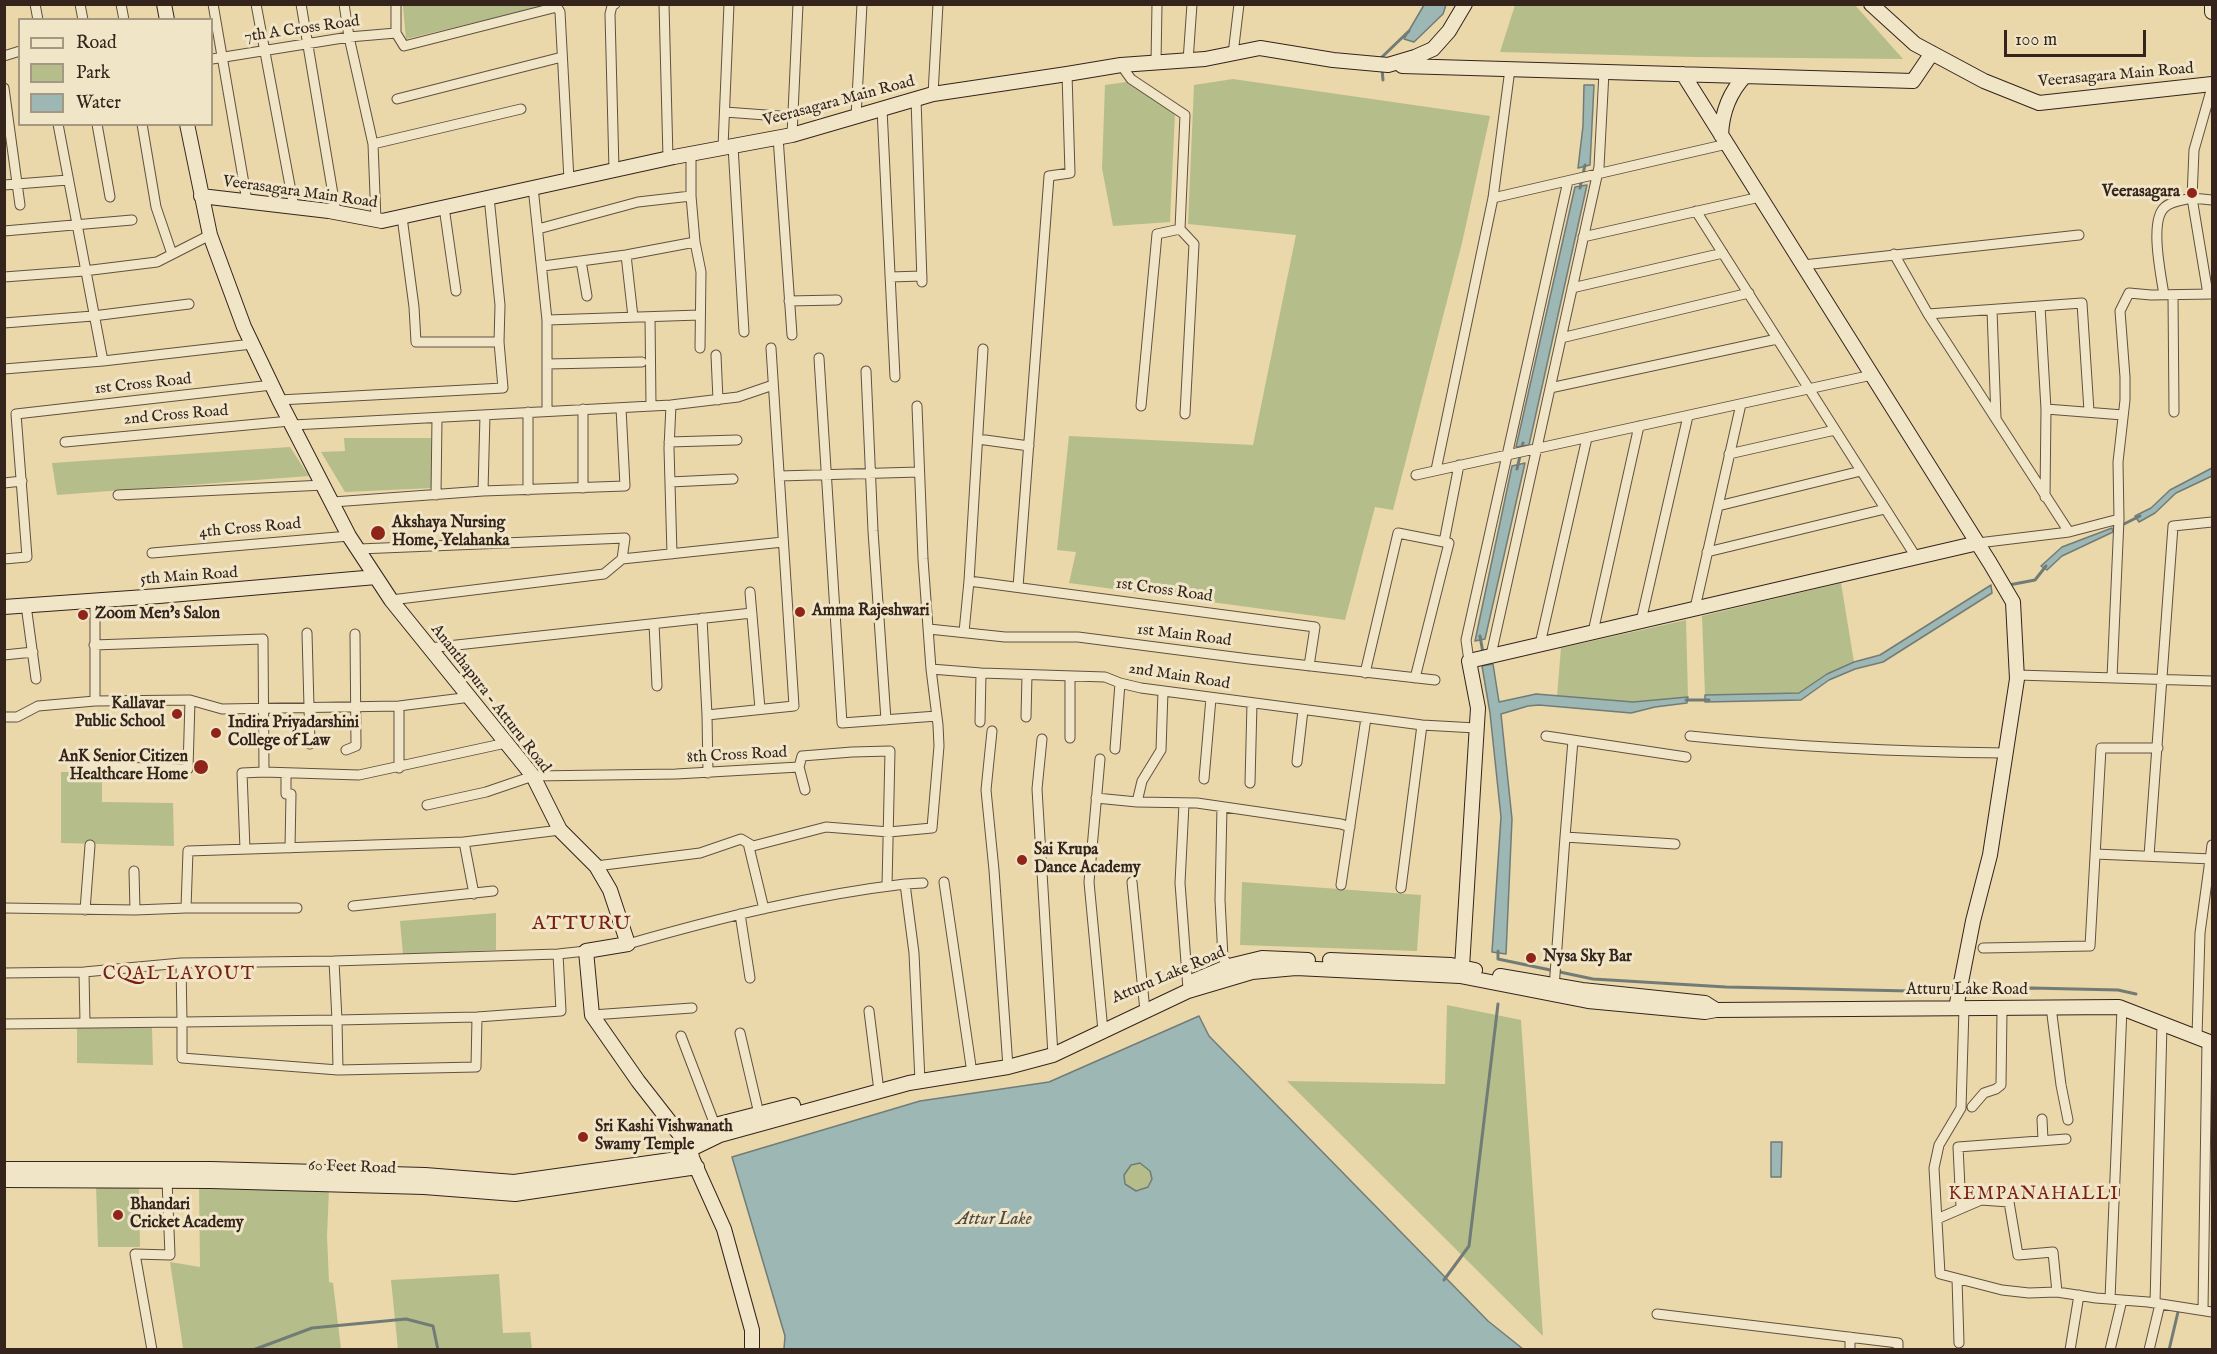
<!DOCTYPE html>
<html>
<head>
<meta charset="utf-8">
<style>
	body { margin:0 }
	#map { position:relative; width:2217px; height:1354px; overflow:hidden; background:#ead7aa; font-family:"IM FELL English",serif }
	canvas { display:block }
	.frame { position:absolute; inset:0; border:6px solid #34241c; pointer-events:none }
	.legend { position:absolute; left:18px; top:18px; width:195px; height:108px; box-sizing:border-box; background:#f1e5c8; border:2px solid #a59883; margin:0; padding:8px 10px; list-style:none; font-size:18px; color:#34241c }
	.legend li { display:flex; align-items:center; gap:12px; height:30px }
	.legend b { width:30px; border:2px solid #a59883 }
	.scale { position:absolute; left:2004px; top:30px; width:142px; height:27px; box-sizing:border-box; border:3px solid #34241c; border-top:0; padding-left:8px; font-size:18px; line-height:21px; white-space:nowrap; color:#34241c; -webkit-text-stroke:4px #f1e5c8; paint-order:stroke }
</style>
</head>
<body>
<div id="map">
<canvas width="2217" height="1354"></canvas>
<div class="frame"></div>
<ul class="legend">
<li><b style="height:8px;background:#f1e5c8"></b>Road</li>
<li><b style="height:16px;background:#b5be8a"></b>Park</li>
<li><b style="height:16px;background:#9cb7b4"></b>Water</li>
</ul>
<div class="scale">100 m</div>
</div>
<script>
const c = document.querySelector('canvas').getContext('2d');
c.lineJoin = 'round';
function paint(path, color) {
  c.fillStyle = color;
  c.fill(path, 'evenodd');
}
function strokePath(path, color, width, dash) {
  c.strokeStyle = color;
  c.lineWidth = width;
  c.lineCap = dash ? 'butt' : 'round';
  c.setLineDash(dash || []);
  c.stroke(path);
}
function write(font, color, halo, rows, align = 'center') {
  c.font = font + ' "IM FELL English",serif';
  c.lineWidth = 6;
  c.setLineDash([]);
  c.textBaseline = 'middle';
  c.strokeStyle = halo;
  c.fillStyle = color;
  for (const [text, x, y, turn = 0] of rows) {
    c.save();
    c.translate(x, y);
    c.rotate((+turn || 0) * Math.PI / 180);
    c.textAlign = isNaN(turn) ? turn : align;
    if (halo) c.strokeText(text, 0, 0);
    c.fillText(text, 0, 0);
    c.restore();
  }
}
paint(new Path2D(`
	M410,5V4L548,5L406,39L403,6Z
	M1855,5L1903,59L1695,57L1500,52L1515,5Z
	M1233,79L1490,116L1462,243L1393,510L1375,507L1345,620L1069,583L1076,552L1057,550L1069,436L1253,445L1296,235L1188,224L1194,85Z
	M1126,82L1175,112L1170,222L1113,226L1102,168L1105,85Z
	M344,438H431L433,488L345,492L321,452L345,451Z
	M290,447L309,476L57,495L52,463Z
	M1841,583L1854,662L1827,674L1799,693L1705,695L1702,616Z
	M1686,620L1688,697L1633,702L1557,696L1561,648Z
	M61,772H102V802L173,803L174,846L61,843Z
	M1242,882L1421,895L1417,951L1240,945Z
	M496,913V950L403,954L400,921Z
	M1447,1005L1521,1020L1543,1336L1287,1081L1445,1084Z
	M77,1027L152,1028L153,1065L77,1063Z
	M1124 1177a14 14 0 1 1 28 0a14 14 0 1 1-28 0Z
	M96,1184H139L140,1247H98Z
	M199,1185L329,1189L327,1236L329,1282L333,1283L341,1349H181L183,1348L170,1262L200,1267Z
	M499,1274L503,1333L530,1332L532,1349H398L391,1280Z`), '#b5be8a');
const water = new Path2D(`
	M1424,5H1446L1443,14L1414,42L1404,39Z
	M1584,85H1594L1590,165L1578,168L1583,126Z
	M1587,185L1529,445L1516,447L1575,187Z
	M1525,463L1485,639L1475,641L1512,466Z
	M2212,468V476L2176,493L2155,513L2139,522L2135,516L2151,508L2170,490Z
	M2112,528L2113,532L2062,556L2047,570L2041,566L2062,547Z
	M1991,585L1992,593L1883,662L1855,669L1829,680L1801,700L1705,702V695L1799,693L1827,674L1854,662L1880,655Z
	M1493,664L1499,702L1536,694L1633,702L1688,697L1687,703L1655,707L1631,713L1539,705L1528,706L1501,714L1512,819L1506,954L1492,952L1501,817L1490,713L1482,666Z
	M1199,1016L1209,1036L1488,1321L1523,1349H784L785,1336L732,1157L920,1101L1049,1082ZM1140,1163L1150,1171L1152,1179L1148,1187L1136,1191L1125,1184L1124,1175L1131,1165Z
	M1771,1142H1782L1781,1177H1771Z`);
paint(water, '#9cb7b4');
strokePath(water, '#727c77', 1.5);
strokePath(new Path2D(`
	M1382,57L1409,31
	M1382,69L1383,80
	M1580,188L1585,165
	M1517,469L1523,443
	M2122,525L2140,516
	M2009,585L2035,580L2046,566
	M1480,636L1483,653
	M1686,700H1709
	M1498,951V959L1593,979L1726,987L1910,991L1956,990
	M1962,990L2031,988L2118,990L2136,994
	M1444,1280L1469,1246L1498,1004
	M253,1350L312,1328L406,1319L433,1326L438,1350
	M2169,1350L2178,1312`), '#727c77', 3);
const street = new Path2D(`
	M35,4L38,20
	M80,4L83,20
	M121,4L124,20
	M213,4L247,201
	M256,4L294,207
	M301,4L336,212
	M344,4L349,37L373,144L376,220
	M664,4L668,158
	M396,33L404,46L557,7L560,12L569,180
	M396,33V4
	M1233,54L1239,4
	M4,56L20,51
	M212,59L349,37L396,33
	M1188,61L1192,4
	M1156,63L1157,4
	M1121,65L1131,79L1185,115L1180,229L1157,234L1141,406
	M2212,87L2194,150L2192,198L2212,200
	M4,88L20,205
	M933,94L938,4
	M397,99L562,57
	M916,99L922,282
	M882,109L895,377
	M725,112L793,117
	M856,117L862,4
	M58,124L103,361
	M97,124L110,197
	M142,124L156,207L172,254
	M792,135L798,4
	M778,137L792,335
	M373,144L521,109
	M733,146L744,332
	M723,147L729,4
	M614,170L610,14L612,6L615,4
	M4,185L68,180
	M533,187L547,320V411
	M1493,198L1727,144
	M444,207L456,291
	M1696,211L1916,557
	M402,217L414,307L416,342H499
	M538,229L638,202L691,196V153
	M1180,229L1194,244L1185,414
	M4,231L132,220
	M1583,237L1760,197
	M695,242L701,272L700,348
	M1894,254L1928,314L2069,532
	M626,255L633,317
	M581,261L587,296
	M1803,265L2079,235
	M543,266L626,255L695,242L691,196
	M4,277L84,271L157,262L210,235
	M890,277L922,276
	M1572,288L1723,253
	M2164,295C2161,275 2149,220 2165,207C2171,201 2184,200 2192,198L2208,294
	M2173,295L2174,412
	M789,301L837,300
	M2040,306L2046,409L2045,497
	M1992,310L1996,418
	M1928,314L2082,303L2089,411
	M650,317L651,406
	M547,320L700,315
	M4,323L93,316L189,304
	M1561,338L1749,293
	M716,355L718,400
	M819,358L842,723L937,716
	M547,364L642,362
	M4,369L103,361L252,344
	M866,371L873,531L886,720
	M1550,388L1777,339
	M279,400L503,388L499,342L500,305L489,197
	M671,405L669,448L672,554
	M583,409V488
	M2046,409L2123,415
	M528,412V490
	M293,425L671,405L738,397L773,385
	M978,439L1029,446
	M65,442L290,421
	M669,442L737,440
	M1729,454L1835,430
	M1436,470L1493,198L1510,69
	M1416,475L1872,375
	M779,476L919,472
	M670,482L733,479
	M4,483L22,481
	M483,491L485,415
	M118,495L324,485
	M436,495L437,418
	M333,502L483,491L625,486L621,408
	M1718,506L1861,471
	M1444,542L1459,465
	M1978,543L2069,532L2119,519L2118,462L2125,400V377L2120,311L2129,293L2151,295L2212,294
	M359,549L625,538L622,559
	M1707,552L1885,509
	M152,553L349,536
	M4,559L27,557L16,414L272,385
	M969,581L1315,627L1309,666
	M1018,587L1049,176L1070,173L1067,74
	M750,592L760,709
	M391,600L604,574L622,559L783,542
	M95,601V701
	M26,605L36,679
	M1695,608L1741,404
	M702,618L707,715L708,773
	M1641,621L1688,416
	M654,624L657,686
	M929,629L1005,637H1078L1249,659L1435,680
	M964,632L969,581L983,349
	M1593,632L1639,426
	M307,633L310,744
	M1540,644L1587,438
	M94,645L263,639L264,772L359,775L506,743
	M429,648L752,613
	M4,655L33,652
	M1491,655L1599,167L1604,72
	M1469,661L1466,640L1568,181
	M931,669L981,673L1105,677L1120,683L1141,688L1422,725
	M1365,673L1398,533L1449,543L1415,678
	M2017,675L2212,681
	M1070,676V738
	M2112,678L2119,519
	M707,715L794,706L771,348
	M4,717H17L38,706L95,701L190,700L222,709L399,706L471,697
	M1026,717L1027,675
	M980,722L981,673
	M992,731L986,790L994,870L1008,1067
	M1546,736L1686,757
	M1690,736C1795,747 1900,752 2006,753
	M1042,739L1037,789L1053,1055
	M1115,749L1120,683
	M346,750L356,746L355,634
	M1100,759L1089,882L1103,1031
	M1297,762L1303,710
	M76,766L188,769L190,700
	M799,767L805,790
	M399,768V706
	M286,773V794H291L290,848
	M1204,779L1211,698
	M1250,783L1252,703
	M1096,798L1137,802L1197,803L1341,824L1350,827
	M1137,802L1142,781L1161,750L1163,691
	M1184,804L1180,883L1188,989
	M427,805L486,792L533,776L676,774L799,767L802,756L852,752L890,751L887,886
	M1222,807L1220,900L1223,958L1229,966
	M1565,837L1573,740
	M464,842L474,894
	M748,843L764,909
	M245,849L242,773L264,772
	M2095,854L2212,859
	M2149,856L2173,526L2212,522
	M596,866L700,853L741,839L753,846L826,827L889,832L932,828L939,746L938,725L931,669L923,559L917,406
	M134,871L135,910
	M944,882L972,1073
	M1132,882L1145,1011
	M905,884L923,883
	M1341,885L1366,718
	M1401,888L1422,725L1476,728
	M353,906L493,891
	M4,908L135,910L186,908L188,851L464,842L560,830
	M186,908H297
	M85,910L90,845
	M740,914L750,978
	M628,944C719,918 811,895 905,884L914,953L920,1081
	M1983,948L2090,946L2101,748H2158
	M334,961L337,1020L477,1017L561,1011L558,954
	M84,972L85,1023
	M4,973L84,972L181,963L334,961L558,954L586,951
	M1554,988L1565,837L1675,844
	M2051,1007L2061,1085L2068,1120
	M1964,1008L1961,1108L1939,1145L1934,1168L1940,1274L2002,1290L2029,1293L2057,1292L2096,1298L2148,1302L2212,1312
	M869,1011L879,1091
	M592,1015L692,1008
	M4,1024L182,1022L181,963
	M740,1033L759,1114
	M681,1036L715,1125
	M2197,1037L2200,933L2212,845
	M338,1070L182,1058V1022L337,1020L338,1070L476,1067L477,1017
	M1972,1107L1984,1093L1996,1089L2001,1085L2002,1012
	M2042,1119L2043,1140
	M1961,1208L1958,1147L2066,1139
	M1937,1219L1981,1200L2009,1202L2018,1255L2053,1252L2057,1292
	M1957,1279L1959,1343
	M2110,1299L2122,1008
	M2155,1303L2162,1024
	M2203,1310L2207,1041
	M1657,1314L1898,1343V1350
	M152,1350L135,1254L170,1255L167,1180
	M1850,1350V1337
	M2070,1350L2079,1295
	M2110,1350L2122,1300
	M2149,1350L2160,1304`);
const secondary = new Path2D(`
	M164,4L167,20
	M1871,4L1915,44L1984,81L2039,103L2212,84
	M2212,4V12
	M1402,66L1913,81L1932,53
	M1683,74L1990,563L2013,602L2017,679L1990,855L1973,921L1956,1008
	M187,124L210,235L244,327L279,400L349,536L391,600L533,776L560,830L596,866L610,890L628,944L586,951L592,1015L638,1081L684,1140L724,1229L752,1330V1350
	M1721,135C1722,112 1729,93 1745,76
	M201,196L329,211L382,221L674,157L792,135L933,94L1067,74L1121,65L1205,59L1260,48L1333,60L1388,65L1415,57L1433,49L1449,31L1465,4
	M4,607L159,596L376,577
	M1330,960L1451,965L1475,970
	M1462,967L1478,708L1469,661L1978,543
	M1500,976L1582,990L1705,1003L1716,1010
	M1191,982L1229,966L1262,958L1308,960
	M684,1140L715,1125L793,1105
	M689,1150L720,1135L909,1083L1008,1067L1053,1055L1188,991L1252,972L1296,968L1460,976L1588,1001L1705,1012L1716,1010L2119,1007L2212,1043
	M4,1169H211L425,1175L514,1182L692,1157
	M4,1180L211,1181L424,1187L515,1194L697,1167`);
strokePath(street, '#625140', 11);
strokePath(secondary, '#34241c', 16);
strokePath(street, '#f1e5c8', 9);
strokePath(secondary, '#f1e5c8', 14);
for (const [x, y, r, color] of [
	[2192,193,6,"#8f2418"],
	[378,533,8,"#8f2418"],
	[800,612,6,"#8f2418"],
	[83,615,6,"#8f2418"],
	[177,714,6,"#8f2418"],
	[216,733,6,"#8f2418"],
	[201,767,8,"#8f2418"],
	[1022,860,6,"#8f2418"],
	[1531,958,6,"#8f2418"],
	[583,1137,6,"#8f2418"],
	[118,1215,6,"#8f2418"]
]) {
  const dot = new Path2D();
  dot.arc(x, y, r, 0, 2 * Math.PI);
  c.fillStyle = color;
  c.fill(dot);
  strokePath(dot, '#f1e5c8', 2);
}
write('16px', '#34241c', '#f1e5c8', [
	["7th A Cross Road",302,30,-8],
	["Veerasagara Main Road",2116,76,-5],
	["Veerasagara Main Road",839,102,-15],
	["Veerasagara Main Road",300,193,8],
	["1st Cross Road",143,385,-6],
	["2nd Cross Road",176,416,-5],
	["4th Cross Road",250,529,-5],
	["5th Main Road",189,577,-4],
	["1st Cross Road",1164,591,8],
	["1st Main Road",1184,636,7],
	["2nd Main Road",1179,677,9],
	["Ananthapura - Atturu Road",490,699,52],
	["8th Cross Road",737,756,-3],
	["Atturu Lake Road",1169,976,-23],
	["Atturu Lake Road",1967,991],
	["60 Feet Road",352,1168,2]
]);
write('bold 16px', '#34241c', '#f1e5c8', [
	["Veerasagara",2180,193,"right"],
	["Akshaya Nursing",392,524],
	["Home, Yelahanka",392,542],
	["Amma Rajeshwari",812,612],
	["Zoom Men's Salon",95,615],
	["Kallavar",165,705,"right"],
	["Public School",165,723,"right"],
	["Indira Priyadarshini",228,724],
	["College of Law",228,742],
	["AnK Senior Citizen",188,758,"right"],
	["Healthcare Home",188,776,"right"],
	["Sai Krupa",1034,851],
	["Dance Academy",1034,869],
	["Nysa Sky Bar",1543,958],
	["Sri Kashi Vishwanath",595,1128],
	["Swamy Temple",595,1146],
	["Bhandari",130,1206],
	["Cricket Academy",130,1224]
], 'left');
c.letterSpacing = '1.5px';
write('18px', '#7a1f14', '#f1e5c8', [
	["CQAL LAYOUT",179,975],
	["KEMPANAHALLI",2034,1195]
]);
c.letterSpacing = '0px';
write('italic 18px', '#4e4942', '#f1e5c8', [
	["Attur Lake",994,1220]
]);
c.letterSpacing = '1.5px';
write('20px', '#7a1f14', '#f1e5c8', [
	["ATTURU",582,925]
]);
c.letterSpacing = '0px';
</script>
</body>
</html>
